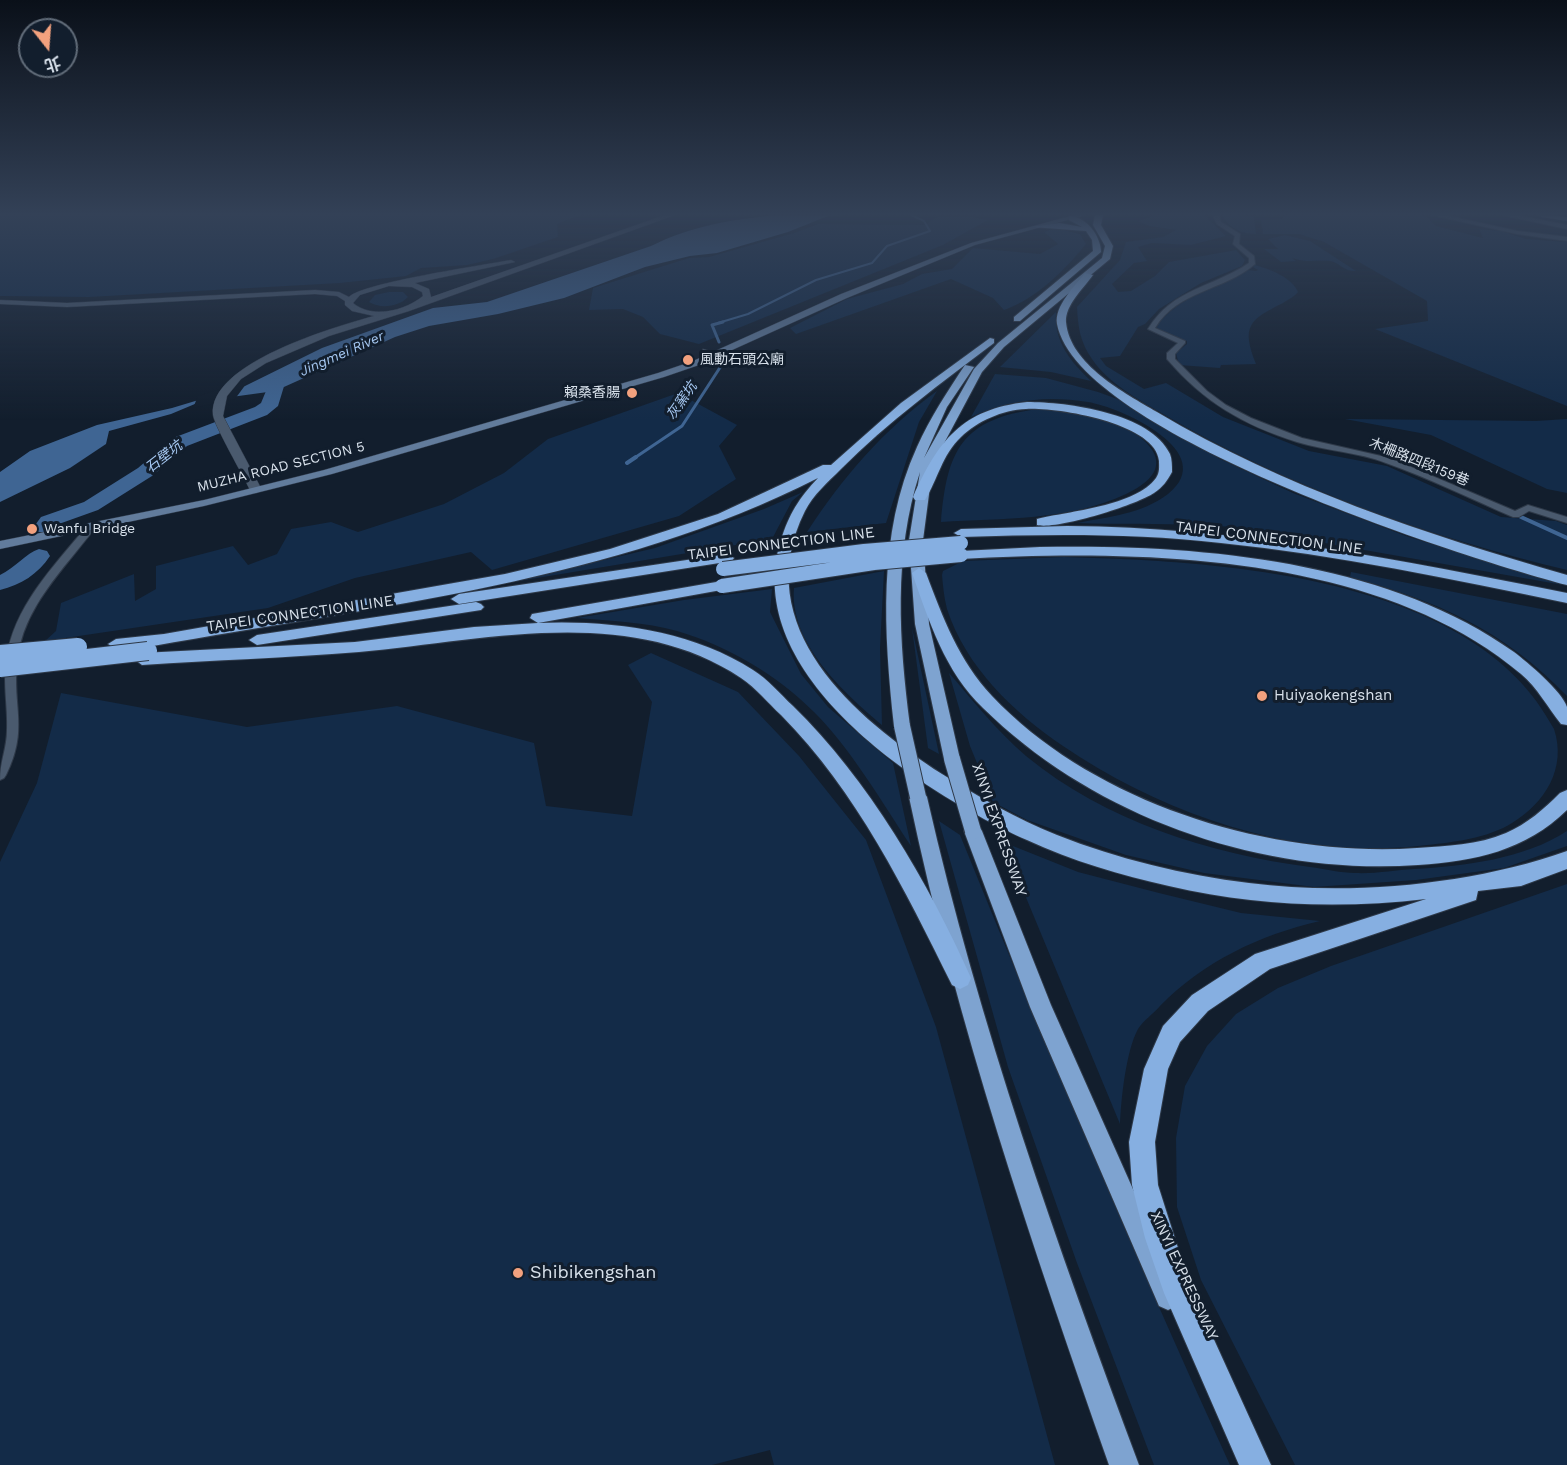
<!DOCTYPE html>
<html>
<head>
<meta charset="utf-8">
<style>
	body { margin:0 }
	#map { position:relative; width:1567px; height:1465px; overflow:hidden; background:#121e2d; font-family:"Work Sans","Noto Sans TC",sans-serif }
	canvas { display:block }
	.north { position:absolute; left:18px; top:18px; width:60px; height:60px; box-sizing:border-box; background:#121e2d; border:2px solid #616c79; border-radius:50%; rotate:163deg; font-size:16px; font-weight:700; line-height:24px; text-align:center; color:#d8e1eb }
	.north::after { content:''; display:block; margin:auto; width:21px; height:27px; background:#f2a17e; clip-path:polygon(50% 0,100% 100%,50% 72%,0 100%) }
</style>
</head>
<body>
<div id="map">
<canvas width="1567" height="1465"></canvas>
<div class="north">北</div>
</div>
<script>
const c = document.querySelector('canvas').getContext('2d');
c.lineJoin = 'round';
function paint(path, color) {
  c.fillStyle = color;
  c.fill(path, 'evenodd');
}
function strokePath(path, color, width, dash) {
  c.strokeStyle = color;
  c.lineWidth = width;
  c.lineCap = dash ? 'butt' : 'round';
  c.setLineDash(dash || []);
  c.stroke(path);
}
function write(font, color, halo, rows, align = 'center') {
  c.font = font + ' "Work Sans","Noto Sans TC",sans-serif';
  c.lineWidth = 6;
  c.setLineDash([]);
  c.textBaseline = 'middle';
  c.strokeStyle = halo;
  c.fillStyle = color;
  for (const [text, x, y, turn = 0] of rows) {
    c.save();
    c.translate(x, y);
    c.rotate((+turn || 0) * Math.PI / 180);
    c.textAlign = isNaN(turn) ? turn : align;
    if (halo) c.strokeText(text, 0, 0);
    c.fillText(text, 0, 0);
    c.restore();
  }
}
paint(new Path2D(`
	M0,215H581L557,224L558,237L493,259L467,265L421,268L406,276L340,283L89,297L0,296Z
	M1156,215H1204L1226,236L1191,245L1152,243L1138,247L1147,261L1134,263L1112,284L1118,292L1131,291L1155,276L1169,262L1236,250L1245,260L1242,266L1201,283L1159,309L1145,324L1138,327L1120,356L1100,358L1106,366L1144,389L1166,383L1223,417L1309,451L1387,466L1501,517L1556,521L1567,525V570C1432,538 1283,485 1163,414C1139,400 1108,383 1092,359C1080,342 1078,327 1077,307L1120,260L1126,242L1163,237L1176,230L1149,226L1138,221Z
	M1222,215L1254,216L1256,234C1242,234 1229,229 1222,215Z
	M1286,215H1421L1427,217L1436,226L1483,238L1479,229L1502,231L1526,239L1567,242V406L1375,329L1428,321L1427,301L1324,242L1299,234H1263L1261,220L1281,219Z
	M937,217H972L988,220L943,245L699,344L660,334L643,317L623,309L589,310L593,288L689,258L709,257L794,233L818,224L925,225Z
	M1055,228L1080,234L1086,244C1065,270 1036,299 1004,310L993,298L951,279L796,334L790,328L847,299L903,284L922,274L952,269L973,248L1040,254L1058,244L1044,232Z
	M1285,235L1310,241L1356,271C1344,272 1339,262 1330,261C1316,260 1306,263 1292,258L1296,261L1281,262L1264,249H1278L1268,239Z
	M1255,265C1269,269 1292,277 1298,292C1294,297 1289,299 1283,303C1249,320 1241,326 1256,364L1221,365L1220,368L1179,365L1176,353L1187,344V341L1158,331L1155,328C1177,298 1215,285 1248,270L1256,271L1258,270L1253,267Z
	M389,292H403L408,297C399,307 380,309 369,302L375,295Z
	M1056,312C1054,342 1070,361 1091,381L1051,372L1000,367Z
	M995,374L1046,378L1098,392L1120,400L1220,459L1293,493L1406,536L1563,585L1319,542C1241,519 1157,526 1077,523C1107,517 1142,514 1168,494C1221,452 1120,407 1088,402C1045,395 1011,400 971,417Z
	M937,391L919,422L886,523L807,532C842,478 884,429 937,391Z
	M678,393L737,425L719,446L736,479L679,516L492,570L471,552L355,578L268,608L45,641L56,631L61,603L134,574L135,601L156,589V566L233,546L248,565L277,554L291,529L331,522L358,532L444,504L504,473L548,439Z
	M1038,409C1054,410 1072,410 1088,413C1131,424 1195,462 1126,494C1069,521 1002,518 941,522C947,451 961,419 1038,409Z
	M1345,419L1536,421L1567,419V493L1547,489L1431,435Z
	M803,492L792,501L772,539L507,583L655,548L764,509Z
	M1064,557C1216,561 1474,574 1554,729C1567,768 1545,803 1512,823C1488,838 1455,842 1427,845C1299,861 1168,817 1063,746C1013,712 966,667 947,609C944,598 943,586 942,575L943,571L963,561Z
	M884,571L880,648L882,725C844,693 789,643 794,588Z
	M1351,572L1567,614V696C1505,631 1436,600 1350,577Z
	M772,589L770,612L801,674L828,707L893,763L911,846C882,802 851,749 814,712C777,675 728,646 677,631C645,622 610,621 577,618L684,600Z
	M912,628L939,754L928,748Z
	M651,653L738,692L799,756L866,840L936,1027L1055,1465H774L770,1450L712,1465H0V862L37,783L61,693L247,727L397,706L534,743L546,806L632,816L652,702L628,665Z
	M949,673C974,702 997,731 1026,756C1105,821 1210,854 1310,867C1325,869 1341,873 1355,873C1375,874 1395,870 1414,869C1465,866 1524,859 1567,831V846L1504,868L1416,880L1314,887L1204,873L1126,855L1027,820L993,802L970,746Z
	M939,821L960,835C1046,1047 1135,1257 1230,1465H1154L1077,1263L1008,1067Z
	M1003,842L1078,872L1159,893L1241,913L1320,921C1260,935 1204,961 1160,1006C1154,1013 1143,1021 1138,1029C1126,1051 1121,1099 1120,1124Z
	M1567,884V1465H1295L1201,1280L1177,1207L1176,1138L1185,1086L1207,1046L1236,1014L1278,988L1331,966Z`), '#132b48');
paint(new Path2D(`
	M777,215H841L828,216L788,232L717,253L690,256L645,267L564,298L498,314L429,326L395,337L275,391L202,401L171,414L109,431L106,444L70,468L0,502V472L30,451L97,425L172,408L245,386L322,348L433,308L487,302L651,246C691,226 733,219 777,215Z`), '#3f6593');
paint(new Path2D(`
	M249,380L235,399L193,408L198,396Z`), '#121e2d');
strokePath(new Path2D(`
	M718,323L748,314L816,280L872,263L887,246L930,231L924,221L911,215`), '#3f6593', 2);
strokePath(new Path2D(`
	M719,342L712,325L723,322
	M723,351L725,359
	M633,459L682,426L721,366`), '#3f6593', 3);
strokePath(new Path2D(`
	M627,463L636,457
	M1521,517L1567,538`), '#3f6593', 4);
paint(new Path2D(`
	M277,378L285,383L278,406L267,415L187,446L152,476L98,510L56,525L51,532H37L33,528L41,517L84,502L138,468L173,438L255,407L261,403L271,379Z
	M39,549L47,551L50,556C38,574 21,585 0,590V575C15,568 26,553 39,549Z`), '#3f6593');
const pedestrian = new Path2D(`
	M703,349L717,353L714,355L703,351Z`);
const minor = new Path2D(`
	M1213,215H1219L1221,222L1240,234L1239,244L1254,256L1255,264C1224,291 1178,290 1155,328L1185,341V343L1175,354V359L1207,391L1226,405L1251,418L1302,438L1390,458L1515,511L1528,505L1567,517V523L1529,511L1519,517H1513C1471,499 1429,478 1386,463C1358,452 1326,451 1297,442C1243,425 1204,402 1167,359V353L1178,343L1148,329C1173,288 1212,288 1249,263V258L1233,244L1235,236L1217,224Z
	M1432,215H1444L1517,231L1567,237V241L1517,234Z
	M1503,215H1515L1567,225V229Z
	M90,525L95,528C64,569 22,608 17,662C12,707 29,729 6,775L4,778L0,780C0,761 7,748 7,730C8,708 3,685 6,662C12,608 54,566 87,526Z`);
const tertiary = new Path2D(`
	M665,215H675L409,311L329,336L266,363L241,379L227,396L223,416L262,490L256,493L250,490C244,477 214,425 213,415C208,363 335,327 374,316L352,311L345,305V301L337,296L315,294L67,307L0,304V300L67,303L315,290L339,292L349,297C362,283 484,265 511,260L515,262L415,283L429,289L431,297ZM389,286L412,287L422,292L423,296C405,311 372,319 353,303L360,295Z`);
const secondary = new Path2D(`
	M1074,215H1086L975,245L847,298L699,365L664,377L332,474L204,506L0,549V541L204,500L324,470L658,373L693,361L841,294L971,243Z
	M1539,215L1567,217V221L1542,217Z`);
const trunk = new Path2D(`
	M1095,215H1103L1101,225L1113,246L1110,259L1004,347L982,372L933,464L923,540L929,624L960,759L958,764H946L944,759L915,624L909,540L920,472C893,555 899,641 910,726L902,732L894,726C884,634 877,534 917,447C930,418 947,392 965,365L974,367L947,407L924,458L974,369L998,343L1102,258L1105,246L1093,225Z
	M1069,216C1086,216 1101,236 1101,252L1020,321H1014V317L1093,251L1092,240L1086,231L1032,227L1059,223L1082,227L1069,220Z
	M918,790L924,792L927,797C979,1026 1057,1245 1139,1465H1109C1032,1245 957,1026 909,797L912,792Z
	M973,824L979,826L982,831L1051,1005L1181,1297L1177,1306L1168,1310L1159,1306L1030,1007L964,831L967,826Z`);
const motorway = new Path2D(`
	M1085,273L1093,275C1084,288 1065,305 1066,322C1070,365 1125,393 1157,412C1285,488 1425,534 1567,575V585C1464,558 1078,434 1057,324C1054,306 1075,286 1085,273Z
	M990,338L994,339V343C941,383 888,422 841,469C828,482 813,495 805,511C747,627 855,718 942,774C979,797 1017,819 1057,835C1118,859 1184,875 1249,883C1350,896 1471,885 1567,851V869L1521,886L1478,891L1476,900L1270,969L1208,1011L1180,1042L1168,1069L1155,1142L1158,1185L1191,1289L1271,1465H1239L1164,1293L1145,1238L1132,1185L1129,1142L1144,1069L1163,1026L1192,995L1255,954L1426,899C1339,909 1255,906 1169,886C1121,875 1072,861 1027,840C923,793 738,675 781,540C789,514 799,498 818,478C614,582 376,606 153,646L116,649L108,644L116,639L164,634L505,574L610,549L718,514L823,465H831L901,403Z
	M1027,402C1067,402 1151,413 1170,454C1172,459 1172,466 1172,472C1167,481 1163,487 1154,493C1136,505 1057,530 1037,525V519C1069,511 1136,506 1156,478C1160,472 1159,467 1159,461C1156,423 1056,407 1026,409C1002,410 978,421 961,437C942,455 938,479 925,500H915L913,497C938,441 962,409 1027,402Z
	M1067,526C1236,527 1401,560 1567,593V603C1452,579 1337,555 1221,543C1135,533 1048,534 961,537L954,533L961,529Z
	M1040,547C1195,544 1384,559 1514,652C1527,662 1562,691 1567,707C1567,712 1567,720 1567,725L1561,724C1548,708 1537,687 1521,674C1378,553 1139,549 961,559L954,555L961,551Z
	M727,554L734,558L732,561L459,604L451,599L459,594Z
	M919,568L926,573C943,618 959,661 992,696C1094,804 1271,858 1417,848C1446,846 1478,845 1506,833C1527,824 1544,809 1560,793L1567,790V810C1525,851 1475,861 1418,865C1262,876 1095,818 983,708C945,672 929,621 912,573Z
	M722,581L730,586L727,589L538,623C610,620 691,630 753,670C768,679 780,694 793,706C868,779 929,883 971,978L968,985L960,989L952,985C905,890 857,792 781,715C768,703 756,688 741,678C628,603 484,641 359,652C287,658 214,660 142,665L134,659L142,653L355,642L474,627L538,623L530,618L532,614Z
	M476,602L481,604L484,607L481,610L257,645L249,640L257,635Z`);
strokePath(pedestrian, '#2e3948', 1);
strokePath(minor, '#2e3948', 2);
strokePath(tertiary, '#2e3948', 1);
strokePath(secondary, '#2e3948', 1);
strokePath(trunk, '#2e3948', 2);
strokePath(motorway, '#2e3948', 2);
paint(pedestrian, '#4a5a6e');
paint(minor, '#4a5a6e');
paint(tertiary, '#4a5a6e');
paint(secondary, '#627c9c');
paint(trunk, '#7ea3d0');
paint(motorway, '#86afe1');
const trunkBridge = new Path2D(`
	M902,726L918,797
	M952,759L973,831`);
const motorwayBridgeFar1 = new Path2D(`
	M723,569L864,551L961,543
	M722,586L874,563L961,555`);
const motorwayBridge = new Path2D(`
	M0,654L78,647
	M0,668L148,651`);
strokePath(trunkBridge, '#2e3948', 18, []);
strokePath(motorwayBridgeFar1, '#2e3948', 16, []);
strokePath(motorwayBridge, '#2e3948', 20, []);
strokePath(trunkBridge, '#7ea3d0', 16);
strokePath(motorwayBridgeFar1, '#86afe1', 14);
strokePath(motorwayBridge, '#86afe1', 18);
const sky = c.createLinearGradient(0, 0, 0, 420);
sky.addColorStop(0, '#0a1019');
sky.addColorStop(0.51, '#334157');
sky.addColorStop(1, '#33415700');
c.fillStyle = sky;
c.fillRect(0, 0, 1567, 420);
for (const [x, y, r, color] of [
	[688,360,6,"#f2a17e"],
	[632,393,6,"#f2a17e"],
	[32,529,6,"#f2a17e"],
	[1262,696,6,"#f2a17e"],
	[518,1273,6,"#f2a17e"]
]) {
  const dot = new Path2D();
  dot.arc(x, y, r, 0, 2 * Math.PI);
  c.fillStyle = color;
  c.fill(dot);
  strokePath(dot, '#121e2d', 2);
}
write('italic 14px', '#a6c8f2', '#121e2d', [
	["Jingmei River",342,354,-24],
	["灰窯坑",682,401,-55],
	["石壁坑",164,457,-38]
]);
write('14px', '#d8e1eb', '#121e2d', [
	["風動石頭公廟",700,360],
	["賴桑香腸",620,393,"right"],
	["Wanfu Bridge",44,529]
], 'left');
write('14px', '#d8e1eb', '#121e2d', [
	["木柵路四段159巷",1419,462,22],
	["MUZHA ROAD SECTION 5",281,467,-14]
]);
write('15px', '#d8e1eb', '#121e2d', [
	["TAIPEI CONNECTION LINE",1269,538,7],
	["TAIPEI CONNECTION LINE",781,544,-7],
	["TAIPEI CONNECTION LINE",300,614,-8],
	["XINYI EXPRESSWAY",999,830,71],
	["XINYI EXPRESSWAY",1184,1276,65]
]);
write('15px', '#d8e1eb', '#121e2d', [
	["Huiyaokengshan",1274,696]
], 'left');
write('18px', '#d8e1eb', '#121e2d', [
	["Shibikengshan",530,1273]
], 'left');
</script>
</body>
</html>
